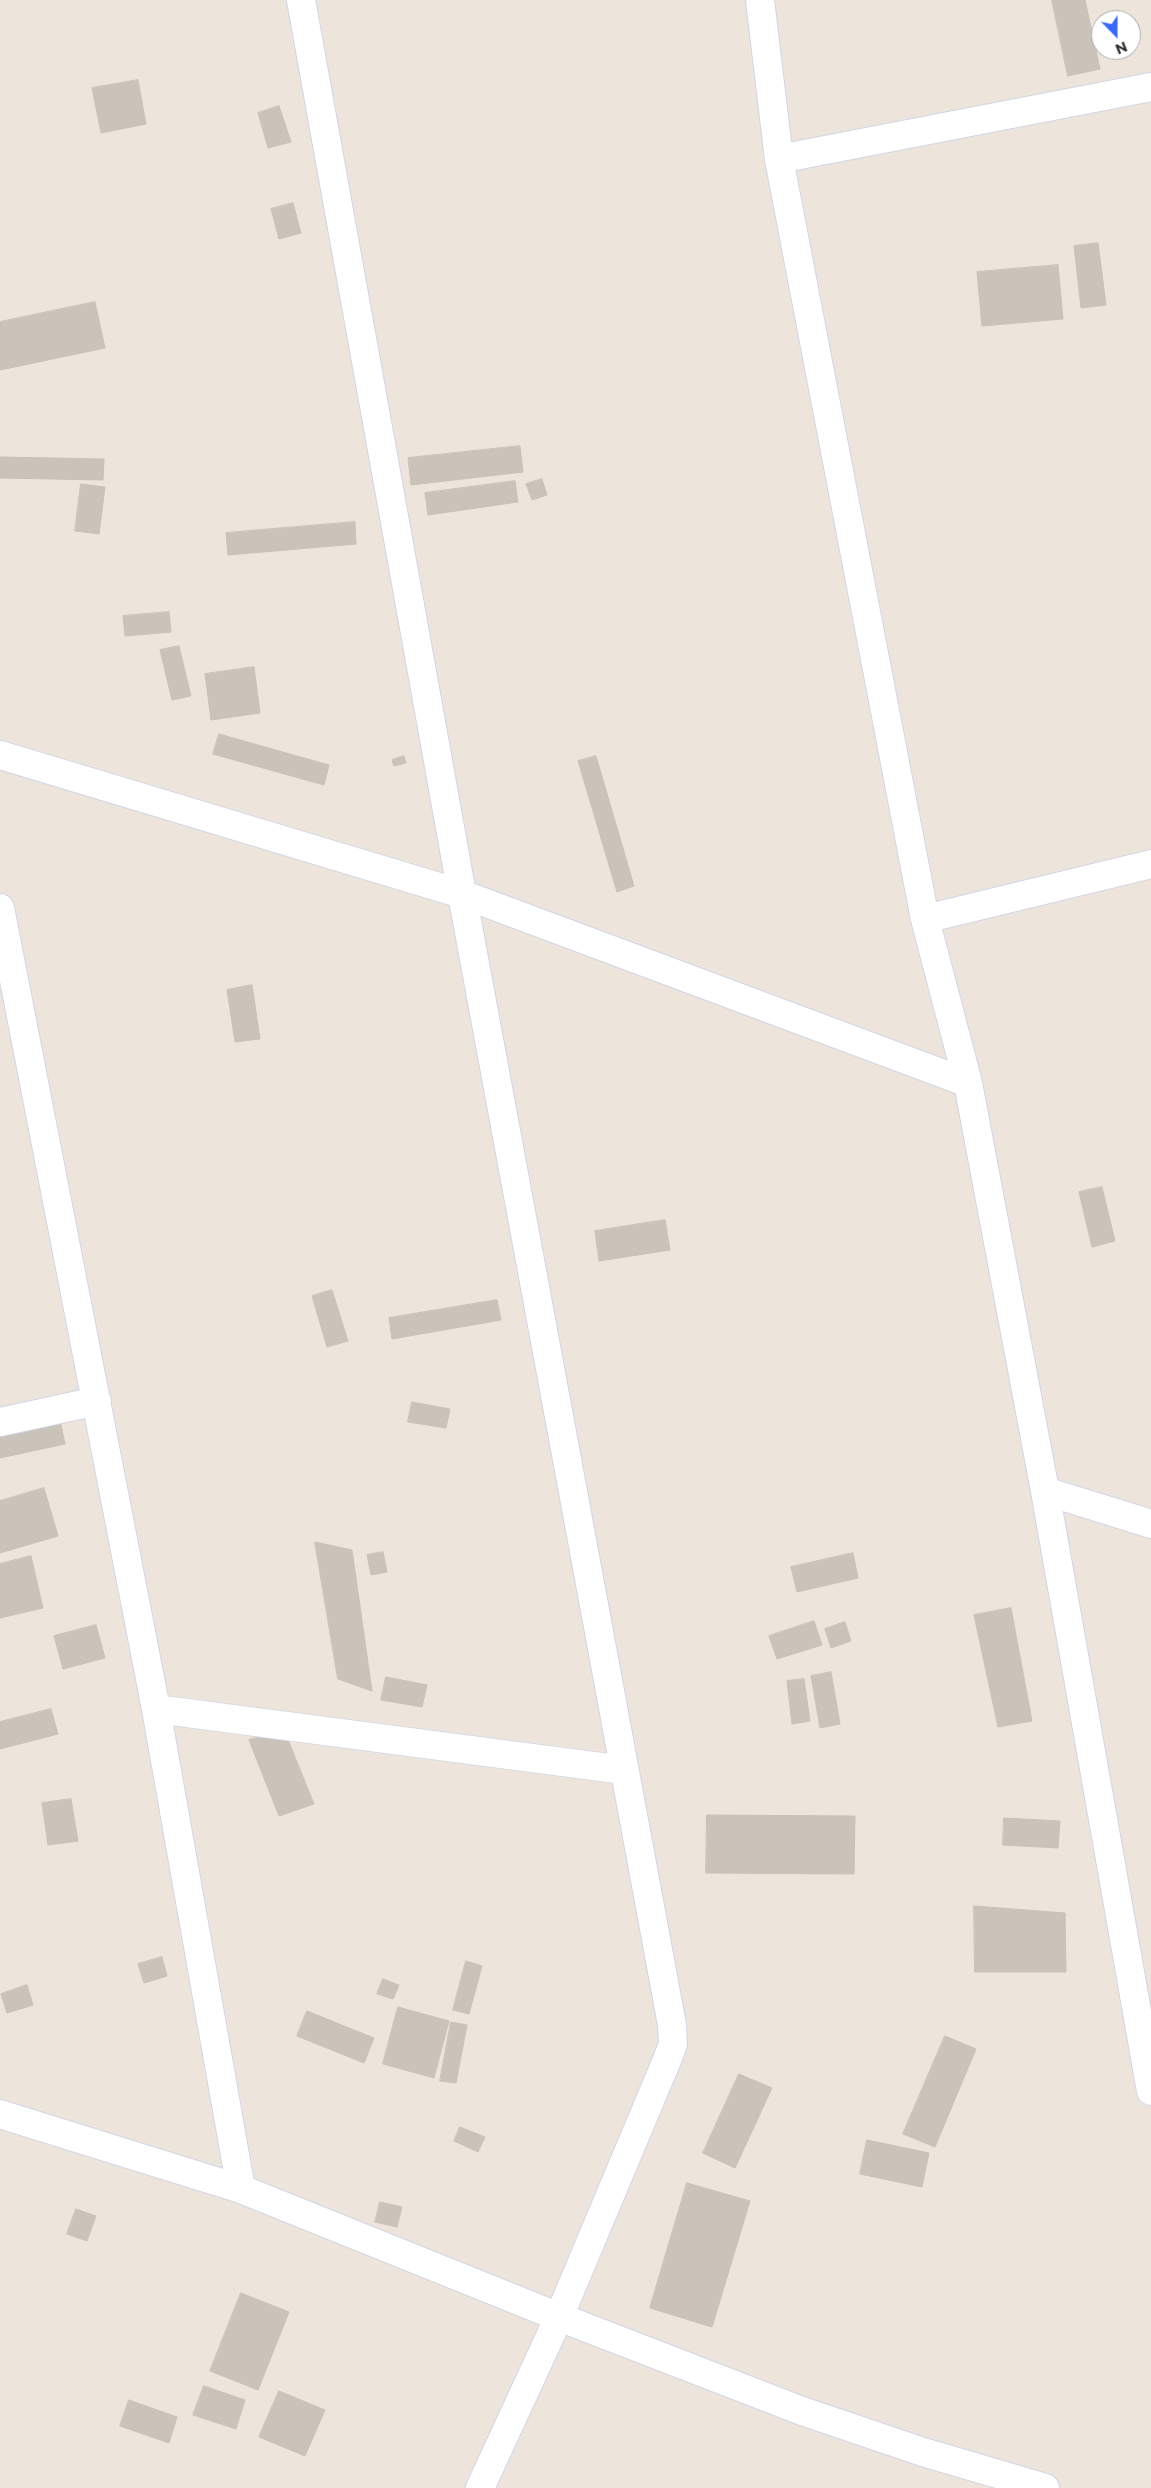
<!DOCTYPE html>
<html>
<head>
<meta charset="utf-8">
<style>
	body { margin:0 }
	#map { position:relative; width:1151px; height:2488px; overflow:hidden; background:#ede5dc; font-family:Montserrat,sans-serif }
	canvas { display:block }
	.north { position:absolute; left:1091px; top:10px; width:50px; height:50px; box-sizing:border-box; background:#fff; border:1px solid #aaa; border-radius:50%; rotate:158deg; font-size:14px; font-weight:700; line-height:20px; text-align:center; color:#2b2b2b }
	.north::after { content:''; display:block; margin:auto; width:18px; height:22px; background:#3769ff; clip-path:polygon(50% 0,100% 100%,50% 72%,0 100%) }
</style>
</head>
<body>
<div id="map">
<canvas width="1151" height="2488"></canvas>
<div class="north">N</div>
</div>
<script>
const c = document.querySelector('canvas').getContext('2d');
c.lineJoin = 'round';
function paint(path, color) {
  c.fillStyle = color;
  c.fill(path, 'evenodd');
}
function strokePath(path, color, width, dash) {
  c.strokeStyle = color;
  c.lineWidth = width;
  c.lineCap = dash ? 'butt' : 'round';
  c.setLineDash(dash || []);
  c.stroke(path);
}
const building = new Path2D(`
	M1052,0H1085L1100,69L1068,76Z
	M138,80L146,124L101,133L92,88Z
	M279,106L291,142L268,148L258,113Z
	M293,203L301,233L279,239L271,209Z
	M1098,243L1106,305L1081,308L1074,246Z
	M1058,265L1063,319L982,326L977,272Z
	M95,302L105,348L0,370V322Z
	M520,446L523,472L411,485L408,458Z
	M0,457L104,459L103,480L0,478Z
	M542,479L547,495L532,500L526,484Z
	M515,481L518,502L428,515L425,493Z
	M81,484L105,487L99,534L75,531Z
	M355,522L356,544L228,555L226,533Z
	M169,612L171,632L125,636L123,616Z
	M179,646L191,696L172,700L160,650Z
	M254,667L260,713L211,720L205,674Z
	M219,734L329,765L324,785L213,754Z
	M404,756L406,763L394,766L392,760Z
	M596,756L634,886L617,892L578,761Z
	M252,985L260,1039L235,1042L227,990Z
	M1102,1187L1115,1241L1092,1247L1079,1192Z
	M665,1220L670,1250L599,1261L595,1231Z
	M332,1290L348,1341L327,1347L312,1296Z
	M497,1300L501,1320L392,1339L389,1318Z
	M412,1402L450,1409L446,1428L408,1422Z
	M60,1420L65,1444L0,1458V1432Z
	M44,1488L58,1536L0,1553V1501Z
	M315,1542L352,1550L372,1691L338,1679Z
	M383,1552L387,1572L371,1575L367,1555Z
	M853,1553L858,1578L797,1592L791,1567Z
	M31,1556L43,1608L0,1618V1564Z
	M1011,1608L1032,1721L998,1727L974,1615Z
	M814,1621L822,1645L777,1659L769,1636Z
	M845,1622L851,1641L831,1648L825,1629Z
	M96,1625L105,1658L63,1669L54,1636Z
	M831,1672L840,1724L820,1728L811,1676Z
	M386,1677L427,1685L422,1707L381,1700Z
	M804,1679L810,1721L792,1724L787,1681Z
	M51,1709L58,1734L0,1749V1722Z
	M284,1730L314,1804L279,1816L249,1740Z
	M71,1799L78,1841L48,1845L42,1803Z
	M707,1815L855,1816L854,1874L706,1873Z
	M1004,1818L1060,1821L1058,1848L1003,1845Z
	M974,1906L1065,1913L1066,1972H975Z
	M162,1957L167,1976L144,1983L138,1964Z
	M466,1961L482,1966L469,2014L453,2010Z
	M383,1979L399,1985L393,1999L377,1994Z
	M27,1985L33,2005L7,2013L1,1994Z
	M398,2007L449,2021L434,2078L383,2064Z
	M307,2011L374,2038L364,2063L297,2036Z
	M451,2022L467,2025L456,2083L440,2081Z
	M945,2036L976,2049L935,2147L903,2134Z
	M739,2074L772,2088L735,2168L703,2153Z
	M460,2127L485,2137L478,2152L454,2141Z
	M867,2140L929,2153L922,2187L860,2174Z
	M687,2183L750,2201L712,2327L650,2308Z
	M380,2202L402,2207L397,2227L375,2222Z
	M76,2209L96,2216L87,2241L67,2234Z
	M241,2293L289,2312L258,2390L210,2371Z
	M204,2386L245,2400L236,2429L193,2415Z
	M279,2391L325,2410L305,2456L259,2437Z
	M129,2400L177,2417L169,2443L120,2426Z`);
paint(building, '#c9c3ba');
strokePath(building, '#c9c1b5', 1);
const street = new Path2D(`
	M301,0L462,894L672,2025L673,2044L667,2060L559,2317L480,2488
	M760,0L779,159L925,919L968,1083L1045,1491L1151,2091
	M779,159L1151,87
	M0,755L462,894L968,1083
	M0,908L156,1709L241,2189
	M925,919L1151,864
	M0,1422L97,1401
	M1045,1491L1151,1524
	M156,1709L624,1770
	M0,2114L241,2189L559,2317L802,2411L923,2452L1045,2488`);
strokePath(street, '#d1d6e4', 30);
strokePath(street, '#fff', 28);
</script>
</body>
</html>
